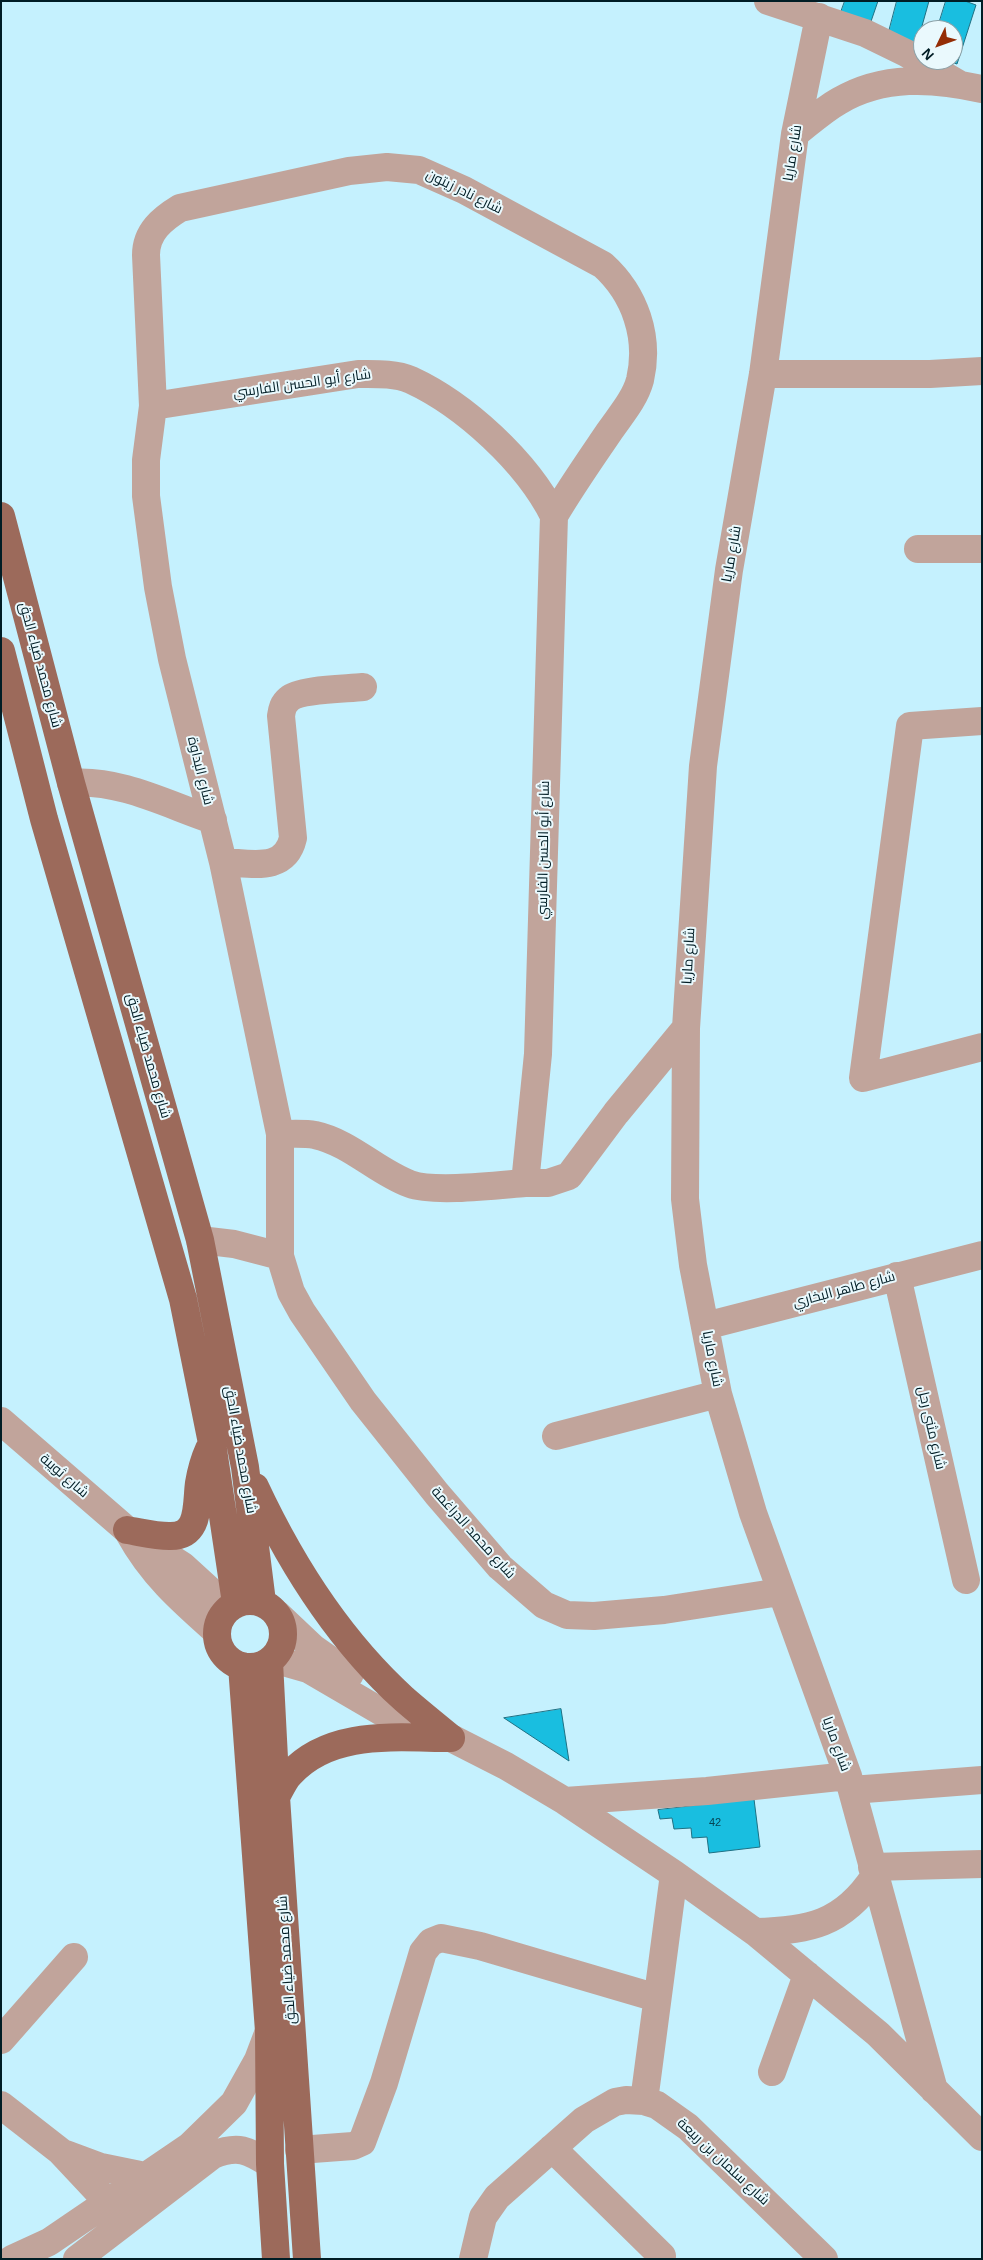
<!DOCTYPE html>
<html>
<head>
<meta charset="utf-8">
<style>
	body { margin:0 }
	#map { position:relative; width:983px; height:2260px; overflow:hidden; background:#c5f1fe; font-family:Arial,sans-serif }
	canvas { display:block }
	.frame { position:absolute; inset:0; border:2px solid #001d25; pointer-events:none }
	.north { position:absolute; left:913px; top:20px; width:50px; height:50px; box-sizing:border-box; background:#eaf9fd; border:1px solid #8ca1a7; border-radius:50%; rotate:228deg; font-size:14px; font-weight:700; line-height:20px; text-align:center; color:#001d25 }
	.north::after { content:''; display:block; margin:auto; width:18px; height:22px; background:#942d06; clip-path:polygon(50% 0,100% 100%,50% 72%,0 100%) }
</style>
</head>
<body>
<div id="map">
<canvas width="983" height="2260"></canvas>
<div class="frame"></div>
<div class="north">N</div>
</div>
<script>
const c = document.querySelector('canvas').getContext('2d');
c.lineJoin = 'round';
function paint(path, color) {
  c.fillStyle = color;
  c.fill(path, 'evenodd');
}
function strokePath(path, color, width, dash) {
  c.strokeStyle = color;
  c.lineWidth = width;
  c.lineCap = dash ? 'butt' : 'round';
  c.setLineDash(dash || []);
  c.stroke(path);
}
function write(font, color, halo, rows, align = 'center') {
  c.font = font + ' Arial,Cairo,sans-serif';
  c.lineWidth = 4;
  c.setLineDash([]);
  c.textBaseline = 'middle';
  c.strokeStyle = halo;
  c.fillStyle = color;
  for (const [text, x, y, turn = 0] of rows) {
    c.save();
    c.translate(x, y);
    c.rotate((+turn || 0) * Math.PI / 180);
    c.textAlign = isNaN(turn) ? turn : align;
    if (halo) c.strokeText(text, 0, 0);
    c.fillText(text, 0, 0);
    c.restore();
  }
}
const building = new Path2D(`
	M845,1H878L867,33L837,23Z
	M897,1H929L915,51L886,43Z
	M946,1H965L976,5L957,64L946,60H953V30H937Z
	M561,1709L569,1761L504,1718Z
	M754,1799L760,1847L709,1853L707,1837L692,1838L691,1828L674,1829L672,1818L660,1819L658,1810Z`);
paint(building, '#19bee0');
strokePath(building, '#1e7083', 1);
strokePath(new Path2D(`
	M768,1L865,33L906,53L959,84
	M819,17L795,134L763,374L729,570L703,766L686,1028L685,1199L693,1265L718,1394L753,1513L848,1776L934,2090
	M795,134C809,123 823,110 839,101C883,75 933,78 982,89
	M763,374H930L982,371
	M153,406L358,374C375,374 395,373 411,380C465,405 527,462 554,516L538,1054L525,1183C499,1185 434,1193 410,1184C377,1172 351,1143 315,1135C304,1133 292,1134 280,1134V1256L234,1244L200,1240
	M918,549H982
	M982,721L910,726L863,1078L982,1047
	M71,783C120,779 168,805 213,820
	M223,862C251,863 285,873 293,838L281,716C282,709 283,704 289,699C300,689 346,689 363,687
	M280,1134L223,862L172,659L158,587L146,496V460L153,406L146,255C146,232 162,219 180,208L349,171L387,167L419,170L464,190L603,265C635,294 650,337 640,380C635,399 620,416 609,432C590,460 571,487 554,516
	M525,1183H548L569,1176L616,1113L686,1028
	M280,1256L291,1292L302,1312L363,1401L437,1494L500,1567L544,1605L567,1615L594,1616L664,1610L780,1592
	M897,1276L966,1580
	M705,1326L982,1255
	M1,1421L127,1530L183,1566L229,1608
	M556,1436L718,1394
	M129,1533C152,1575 182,1601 217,1632
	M277,1614L313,1648L350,1674
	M273,1659L308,1669L380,1711L400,1719L410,1720L451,1738L506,1766L565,1801L674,1874L755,1932L878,2034L982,2137
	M852,1790L982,1780
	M565,1801L707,1791L848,1776
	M872,1867L982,1864
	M755,1932C808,1931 843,1924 874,1877
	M1,2040L74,1957
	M772,2072L807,1975
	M644,2101L674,1874
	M1,2105L60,2151L119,2214
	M552,2148L662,2256
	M299,2150L353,2146L362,2142L384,2083L423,1952L431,1942L441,1938L480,1946L657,1998
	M66,2154L101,2167L145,2176
	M12,2259L49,2242L190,2146L234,2103L258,2060L269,2031
	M77,2259L213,2155C238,2145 248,2150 270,2164
	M473,2259L483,2217L497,2197L584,2120L615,2102L626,2100L644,2101L657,2105L688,2127L824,2259`), '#c1a49b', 28);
strokePath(new Path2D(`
	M1,516L71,783L200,1240L245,1467L262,1602
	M1,651L44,819L183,1299L212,1443L236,1603
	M255,1487C291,1564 340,1641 404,1699C419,1712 435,1725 451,1738
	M127,1530C140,1532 155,1536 169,1536C201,1537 196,1504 199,1483C201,1471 204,1460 209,1449
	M217 1634a33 33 0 1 1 66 0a33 33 0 1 1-66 0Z
	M269,1662L276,1797L307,2259
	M242,1666L269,2031L270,2164L276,2259
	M270,1798L276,1797C280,1790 284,1780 290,1774C331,1729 397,1738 451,1738`), '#9c6a5b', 28);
write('11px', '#064554', null, [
	["42",715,1823]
]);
write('14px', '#001d25', '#eaf9fd', [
	["شارع ماريا",793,153,-81],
	["شارع نادر زيتون",464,192,26],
	["شارع أبو الحسن الفارسي",302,384,-8],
	["شارع ماريا",732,554,-80],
	["شارع محمد ضياء الحق",40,665,75],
	["شارع البداوة",200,771,76],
	["شارع أبو الحسن الفارسي",544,850,-89],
	["شارع ماريا",689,956,-87],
	["شارع محمد ضياء الحق",148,1056,74],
	["شارع طاهر البخاري",844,1290,-15],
	["شارع ماريا",712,1359,79],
	["شارع مثنى رجل",931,1428,77],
	["شارع محمد ضياء الحق",240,1450,80],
	["شارع ثويبة",64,1476,41],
	["شارع محمد الدراغمة",473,1533,48],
	["شارع ماريا",836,1744,70],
	["شارع محمد ضياء الحق",287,1960,-94],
	["شارع سلمان بن ربيعة",723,2162,43]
]);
</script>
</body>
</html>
